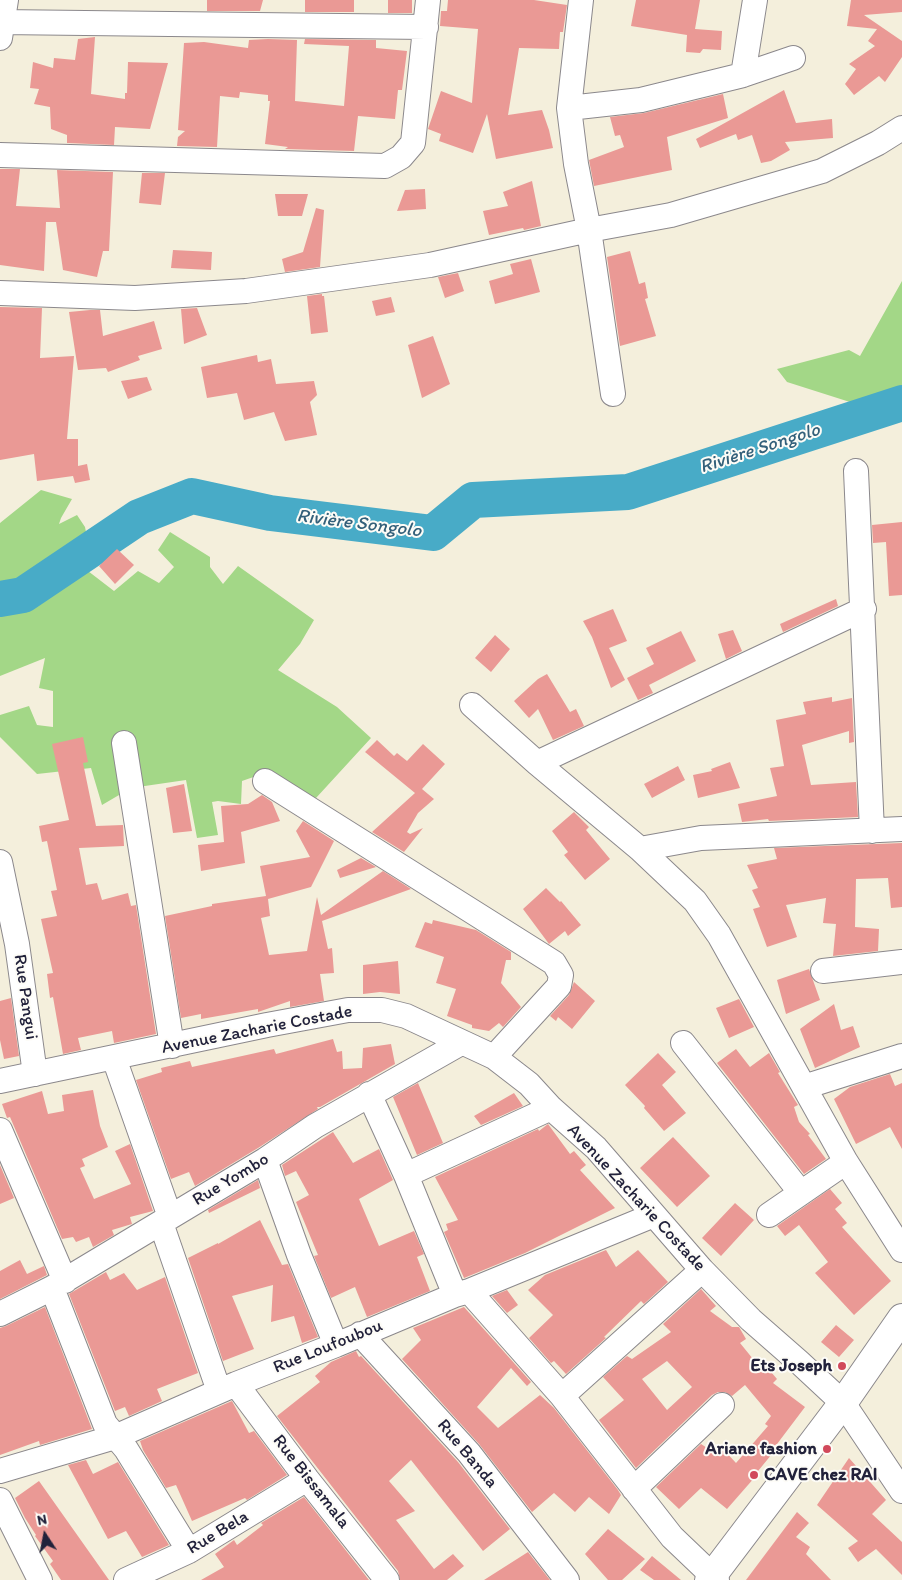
<!DOCTYPE html>
<html>
<head>
<meta charset="utf-8">
<style>
	body { margin:0 }
	#map { position:relative; width:902px; height:1580px; overflow:hidden; background:#f4efdc; font-family:Itim,sans-serif }
	canvas { display:block }
	.north { position:absolute; left:20px; top:1510px; width:50px; height:50px; -webkit-text-stroke:4px #fdfcf7; paint-order:stroke; rotate:349deg; font-size:14px; font-weight:700; line-height:20px; text-align:center; color:#22223b }
	.north::after { content:''; display:block; margin:auto; width:18px; height:22px; background:#22223b; clip-path:polygon(50% 0,100% 100%,50% 72%,0 100%) }
</style>
</head>
<body>
<div id="map">
<canvas width="902" height="1580"></canvas>
<div class="north">N</div>
</div>
<script>
const c = document.querySelector('canvas').getContext('2d');
c.lineJoin = 'round';
function paint(path, color) {
  c.fillStyle = color;
  c.fill(path, 'evenodd');
}
function strokePath(path, color, width, dash) {
  c.strokeStyle = color;
  c.lineWidth = width;
  c.lineCap = dash ? 'butt' : 'round';
  c.setLineDash(dash || []);
  c.stroke(path);
}
function write(font, color, halo, rows, align = 'center') {
  c.font = font + ' Itim,sans-serif';
  c.lineWidth = 4;
  c.setLineDash([]);
  c.textBaseline = 'middle';
  c.strokeStyle = halo;
  c.fillStyle = color;
  for (const [text, x, y, turn = 0] of rows) {
    c.save();
    c.translate(x, y);
    c.rotate((+turn || 0) * Math.PI / 180);
    c.textAlign = isNaN(turn) ? turn : align;
    if (halo) c.strokeText(text, 0, 0);
    c.fillText(text, 0, 0);
    c.restore();
  }
}
paint(new Path2D(`
	M902,281V404L882,410H875L787,382L777,369L849,350L860,356Z
	M41,490L72,499L61,518L59,524L77,515L85,527L88,542L91,550L106,541L114,547L88,571L114,591L138,571L159,583L174,567L158,550L170,532L210,557V567L223,584L238,566L314,620L300,644L278,670L337,707L371,738L316,798L274,789L262,774L242,781L241,804L218,801L212,802L218,835L197,838L186,780L131,788L102,805L91,768L37,774L0,737V715L29,706L37,725L53,727V691L39,688L45,658L0,676V523Z`), '#a3d787');
strokePath(new Path2D(`
	M0,599L23,595L139,517L192,496L270,513L433,533L473,500L628,492L902,403`), '#48abc7', 36);
paint(new Path2D(`
	M207,0H263L260,11H207Z
	M305,0H354V12H305Z
	M388,0H412V13H388Z
	M448,0H534L567,5L563,32H560L559,49L519,48L508,115L542,110L549,130L553,148L496,159L487,114L473,153L439,141L441,134L428,129L441,91L472,103L478,29L440,26L441,11H447Z
	M636,0H700L695,29L722,31L721,50L703,49L700,53L686,52L687,35L631,26Z
	M851,0H902V12L864,15L902,41V57L885,82L879,76L854,95L845,84L856,69L849,64L875,46L868,41L877,29L847,26Z
	M95,37L91,94L125,99V93H127L128,62L168,63L150,129L115,127L114,145L67,143V135L51,129L50,107L34,104L39,89L30,88L33,62L53,68L54,58L75,60L78,39Z
	M268,39L297,40L295,101L344,106L349,46L304,44L305,39L376,40V48L407,51L402,90H398L395,119L358,116L354,151L285,149L288,147L265,144L270,101H268V95L240,92L239,98L220,96L217,147L177,146L178,137L185,131L178,130L184,43L204,42L248,48L249,40Z
	M784,90L796,123L832,119L833,138L785,142L790,150L771,161L761,163L752,135L738,140L736,134L700,148L696,139Z
	M723,94L728,118L667,137L672,170L594,186L589,160L624,147L620,135L615,136L610,117L644,113Z
	M0,169H20L16,206L60,208L57,170L113,172L109,251H103L97,277L63,270L56,222H46L44,271L0,265Z
	M142,173H165L161,205L139,203Z
	M532,181L541,226L524,230L523,228L489,235L483,211L508,206L503,192Z
	M425,189L426,209L397,211L405,190Z
	M275,194H308L302,216H278Z
	M316,208L324,210L320,267L285,272L282,259L303,252Z
	M173,250L212,252L211,270L171,268Z
	M630,251L639,284L645,282L648,298L645,299L656,336L620,346L607,257Z
	M531,259L540,292L495,304L489,281L513,274L510,264Z
	M458,273L464,291L445,298L438,277Z
	M322,294V296H324L328,332L311,334L307,296Z
	M391,297L395,312L376,316L372,301Z
	M0,307L42,308L40,358L74,356L67,439H78V466L87,464L90,480L75,483L73,476L37,481L34,454L0,460Z
	M197,308L207,335L184,344L181,309Z
	M90,310H100L103,336L154,321L162,349L138,356L140,360L108,372L106,368L78,370L69,312Z
	M433,336L450,384L422,398L408,345Z
	M257,355L258,362L271,359L276,384L314,381L317,395L310,402L317,435L285,441L274,412L244,420L237,393L207,398L201,367Z
	M147,377L152,390L128,399L121,381Z
	M902,522V595L889,596L886,542L873,543L872,525Z
	M117,549L134,565L115,584L99,566Z
	M836,599L838,606L783,632L780,624Z
	M613,609L627,641L609,648L625,680L611,688L592,637L583,621Z
	M733,630L742,651L726,659L718,634Z
	M681,631L696,661L649,685L653,693L638,700L627,678L654,664L646,648Z
	M495,635L510,649L491,672L475,658Z
	M547,674L570,712L576,709L584,726L553,740L538,709L529,718L514,701L538,679Z
	M832,697V702L852,698L854,742L849,743V731L802,745L811,785L856,782L858,817L769,821L768,819L742,822L738,804L777,796L770,768L784,766L776,720L806,714L803,702Z
	M83,737L88,762L83,763L96,826L123,825L124,846L79,848L86,885L97,883L102,900L128,893L131,906L136,905L156,1034L114,1043L112,1031L78,1038L81,1050L63,1054L53,997L50,998L47,974L53,973L41,919L57,916L51,891L57,890L47,841L42,842L39,826L69,820L52,744Z
	M377,740L394,756L397,753L407,761L423,744L445,764L422,789L434,799L418,813L407,832L410,834L423,828L404,852L372,832L415,793L365,752Z
	M730,762L740,788L698,798L693,775L712,771L711,769Z
	M678,766L685,780L652,798L644,784Z
	M184,784L192,831L173,833L166,788Z
	M262,795L272,802L280,821L241,832L245,863L201,871L198,845L224,842L221,806L248,804Z
	M574,812L589,827L586,830L610,859L585,880L564,855L568,852L552,831Z
	M303,821L334,841L311,887L268,899L270,916L261,918L269,955L307,951L317,897L321,915L383,871L411,889L322,921L328,949L332,948L334,973L320,974L324,1001L290,1007V1001L258,1012V1009L201,1019V1014L181,1018L165,916L212,906V904L266,896L260,866L310,857L296,831Z
	M902,843V907L891,908L888,878L856,879L855,927L879,929L878,951L833,956L836,924L823,923L826,898L786,905L797,937L767,947L753,909L760,907L752,890L758,888L747,865L777,859L774,848Z
	M361,858L376,867L340,878L337,870Z
	M546,888L560,902L561,901L581,925L568,936L565,931L549,944L523,909Z
	M433,920L476,930L511,952V960H506L501,983L521,1007L503,1027L499,1023L489,1031L472,1028V1025L447,1016L456,989L436,983L444,957L415,947L425,922L432,924Z
	M398,961L400,994L380,992L363,994V965Z
	M809,969L820,1000L786,1014L777,980Z
	M574,982L595,1001L572,1029L558,1017L556,1021L550,1016L569,995Z
	M11,998L19,1056L4,1059L0,1040V1001Z
	M739,999L754,1027L729,1038L716,1008Z
	M834,1004L841,1030L853,1026L860,1047L815,1068L800,1029Z
	M333,1039L337,1052L342,1051L343,1069L362,1068L363,1048L391,1044L395,1064L320,1107H317L318,1109L258,1148L195,1186L189,1172L171,1179L136,1080L162,1072L161,1068L190,1061L192,1067L274,1049L276,1054Z
	M736,1049L750,1067L769,1053L780,1072L778,1073L798,1105L794,1107L799,1122L810,1134L808,1135L826,1159L804,1174L717,1063Z
	M658,1053L676,1072L662,1085L686,1113L664,1131L644,1108L645,1106L625,1085Z
	M890,1074L895,1086L902,1083V1149L890,1127L856,1144L834,1099L850,1087Z
	M418,1083L443,1143L417,1155L393,1097Z
	M93,1090L100,1126L108,1147L82,1159L85,1166L80,1168L94,1199L131,1184L115,1151L130,1144L153,1211L130,1217L132,1224L112,1230L114,1235L93,1247L89,1237L76,1242L73,1237L62,1239L10,1117L7,1118L2,1104L42,1091L48,1114L64,1111L62,1095Z
	M514,1093L523,1106L481,1125L474,1116Z
	M548,1124L570,1154L574,1151L586,1165L580,1170L615,1208L525,1253L464,1278L444,1232L448,1230L446,1224L458,1220L435,1177L538,1129L539,1131Z
	M333,1132L353,1163L379,1149L393,1180L359,1199L379,1246L414,1231L424,1254L417,1257L430,1291L367,1317L355,1287L331,1298L314,1256L318,1255L296,1202L309,1195L296,1171L285,1176L282,1165Z
	M673,1137L710,1176L677,1207L640,1168Z
	M0,1165L14,1198L0,1204Z
	M258,1180L260,1188L209,1213L208,1210Z
	M830,1189L842,1203L835,1209L847,1223L842,1227L891,1281L854,1315L815,1273L828,1262L799,1225L785,1236L777,1226Z
	M735,1203L754,1220L721,1256L702,1238Z
	M260,1220L282,1265L288,1264L318,1337L302,1343L294,1316L271,1322L273,1285L232,1296L254,1349L223,1361L188,1258L218,1243V1244Z
	M606,1250L616,1267L638,1250L668,1282L644,1304L641,1301L604,1337L606,1338L566,1374L554,1361L551,1363L529,1338L553,1315L528,1290L545,1275Z
	M20,1260L27,1274L44,1266L47,1275L0,1299V1271Z
	M106,1272L110,1280L124,1273L137,1290L165,1277L198,1373L157,1389L162,1401L129,1416L125,1407L115,1411L69,1294Z
	M701,1289L716,1306L710,1311L732,1327H739L746,1339L740,1343L762,1370L766,1366L777,1379L773,1383L805,1407L774,1448L776,1449L754,1476L755,1477L727,1509L701,1488L679,1509L656,1487L701,1444L718,1455L724,1450L736,1463L768,1426L765,1424L771,1416L745,1385L732,1396L725,1392H718L712,1395L636,1468L599,1420L624,1400L603,1377L627,1356L632,1359L671,1332L663,1324ZM667,1361L692,1387L667,1410L642,1379Z
	M507,1290L518,1305L507,1313L492,1296Z
	M45,1307L92,1429L40,1445L39,1441L0,1455V1328L6,1326Z
	M464,1307L531,1382L527,1386L511,1368L477,1407L498,1428L540,1395L554,1408L618,1490L621,1495L609,1514L589,1497L575,1512L554,1493L532,1512L479,1444L402,1359L421,1340L413,1328Z
	M836,1325L854,1340L839,1357L821,1342Z
	M356,1351L359,1357L361,1356L458,1462L510,1529L483,1551L411,1460L389,1481L415,1511L396,1520L434,1569L453,1554L464,1566L447,1580H400L398,1571L277,1416L320,1382L315,1376L331,1362Z
	M232,1401L249,1433L254,1431L287,1475L247,1500L245,1498L192,1521L176,1485L166,1488L143,1450L140,1441Z
	M849,1458L886,1500L872,1514L902,1542V1575L876,1549L858,1562L848,1548L858,1541L817,1505Z
	M86,1460L93,1474L118,1462L169,1545L142,1557L126,1531L108,1539L68,1465Z
	M39,1481L109,1580H61L50,1564L53,1561L35,1536L36,1535L25,1518L15,1498Z
	M304,1497L369,1580H201L224,1567L215,1554L234,1540L237,1545L263,1525L261,1523Z
	M797,1512L809,1523L796,1537L810,1547L806,1554L831,1580H746Z
	M608,1529L645,1559L622,1580H608L585,1554Z
	M528,1552L550,1580H484Z
	M652,1556L681,1580H654L640,1570Z`), '#ea9995');
const minor = new Path2D(`
	M581,0L569,108L576,164L589,230L613,394
	M0,22L426,27
	M0,38L6,0
	M743,75L755,0
	M569,108L641,100L743,75L793,58
	M0,155L385,166L401,157L413,143L428,0
	M0,293L135,298L246,291L430,265L589,230L671,215L822,171L878,143L902,128
	M856,471L872,831
	M472,705L537,763L640,849L695,901L719,935L846,1162L902,1250
	M124,743L172,1046
	M537,763L864,609
	M265,781L554,963L561,975L559,986L494,1057
	M640,849L701,838L902,829
	M0,862L17,944L35,1074
	M823,971L902,962
	M683,1043L801,1193
	M114,1058L170,1217
	M0,1081L267,1025L348,1010H382L406,1016L494,1057L529,1084L551,1108L596,1148L702,1270L751,1320L799,1362L843,1403L902,1491
	M804,1087L902,1056
	M369,1094L406,1175L455,1295
	M0,1130L65,1281
	M265,1160L299,1255L336,1345
	M406,1175L551,1108
	M769,1215L846,1162
	M161,1223L219,1391
	M52,1288L105,1424L126,1449L189,1551
	M469,1291L562,1396L672,1537L717,1580
	M0,1314L52,1288L265,1160L315,1126L461,1043
	M360,1334L469,1453L567,1580
	M236,1384L307,1479L387,1580
	M562,1396L702,1270
	M0,1471L115,1437L236,1384L336,1345L455,1295L469,1291L654,1215
	M634,1489L722,1405
	M0,1500L40,1580
	M126,1580L189,1551L307,1479`);
const major = new Path2D(`
	M709,1580L843,1403L902,1318`);
strokePath(minor, '#8b888c', 26);
strokePath(major, '#8b888c', 30);
strokePath(minor, '#fff', 24);
strokePath(major, '#fff', 28);
for (const [x, y, r, color] of [
	[842,1366,5,"#d1495b"],
	[827,1449,5,"#d1495b"],
	[754,1475,5,"#d1495b"]
]) {
  const dot = new Path2D();
  dot.arc(x, y, r, 0, 2 * Math.PI);
  c.fillStyle = color;
  c.fill(dot);
  strokePath(dot, '#fdfcf7', 2);
}
write('18px', '#22223b', '#fdfcf7', [
	["Rue Pangui",25,997,82],
	["Avenue Zacharie Costade",257,1030,-11],
	["Rue Yombo",231,1180,-31],
	["Avenue Zacharie Costade",636,1198,47],
	["Rue Loufoubou",328,1347,-22],
	["Rue Banda",467,1454,50],
	["Rue Bissamala",311,1482,52],
	["Rue Bela",218,1533,-31]
]);
write('bold 18px', '#22223b', '#fdfcf7', [
	["Ets Joseph",832,1366],
	["Ariane fashion",817,1449],
	["CAVE chez RAI",764,1475,"left"]
], 'right');
write('italic 19px', '#33607a', '#fdfcf7', [
	["Rivière Songolo",760,449,-18],
	["Rivière Songolo",359,524,7]
]);
</script>
</body>
</html>
